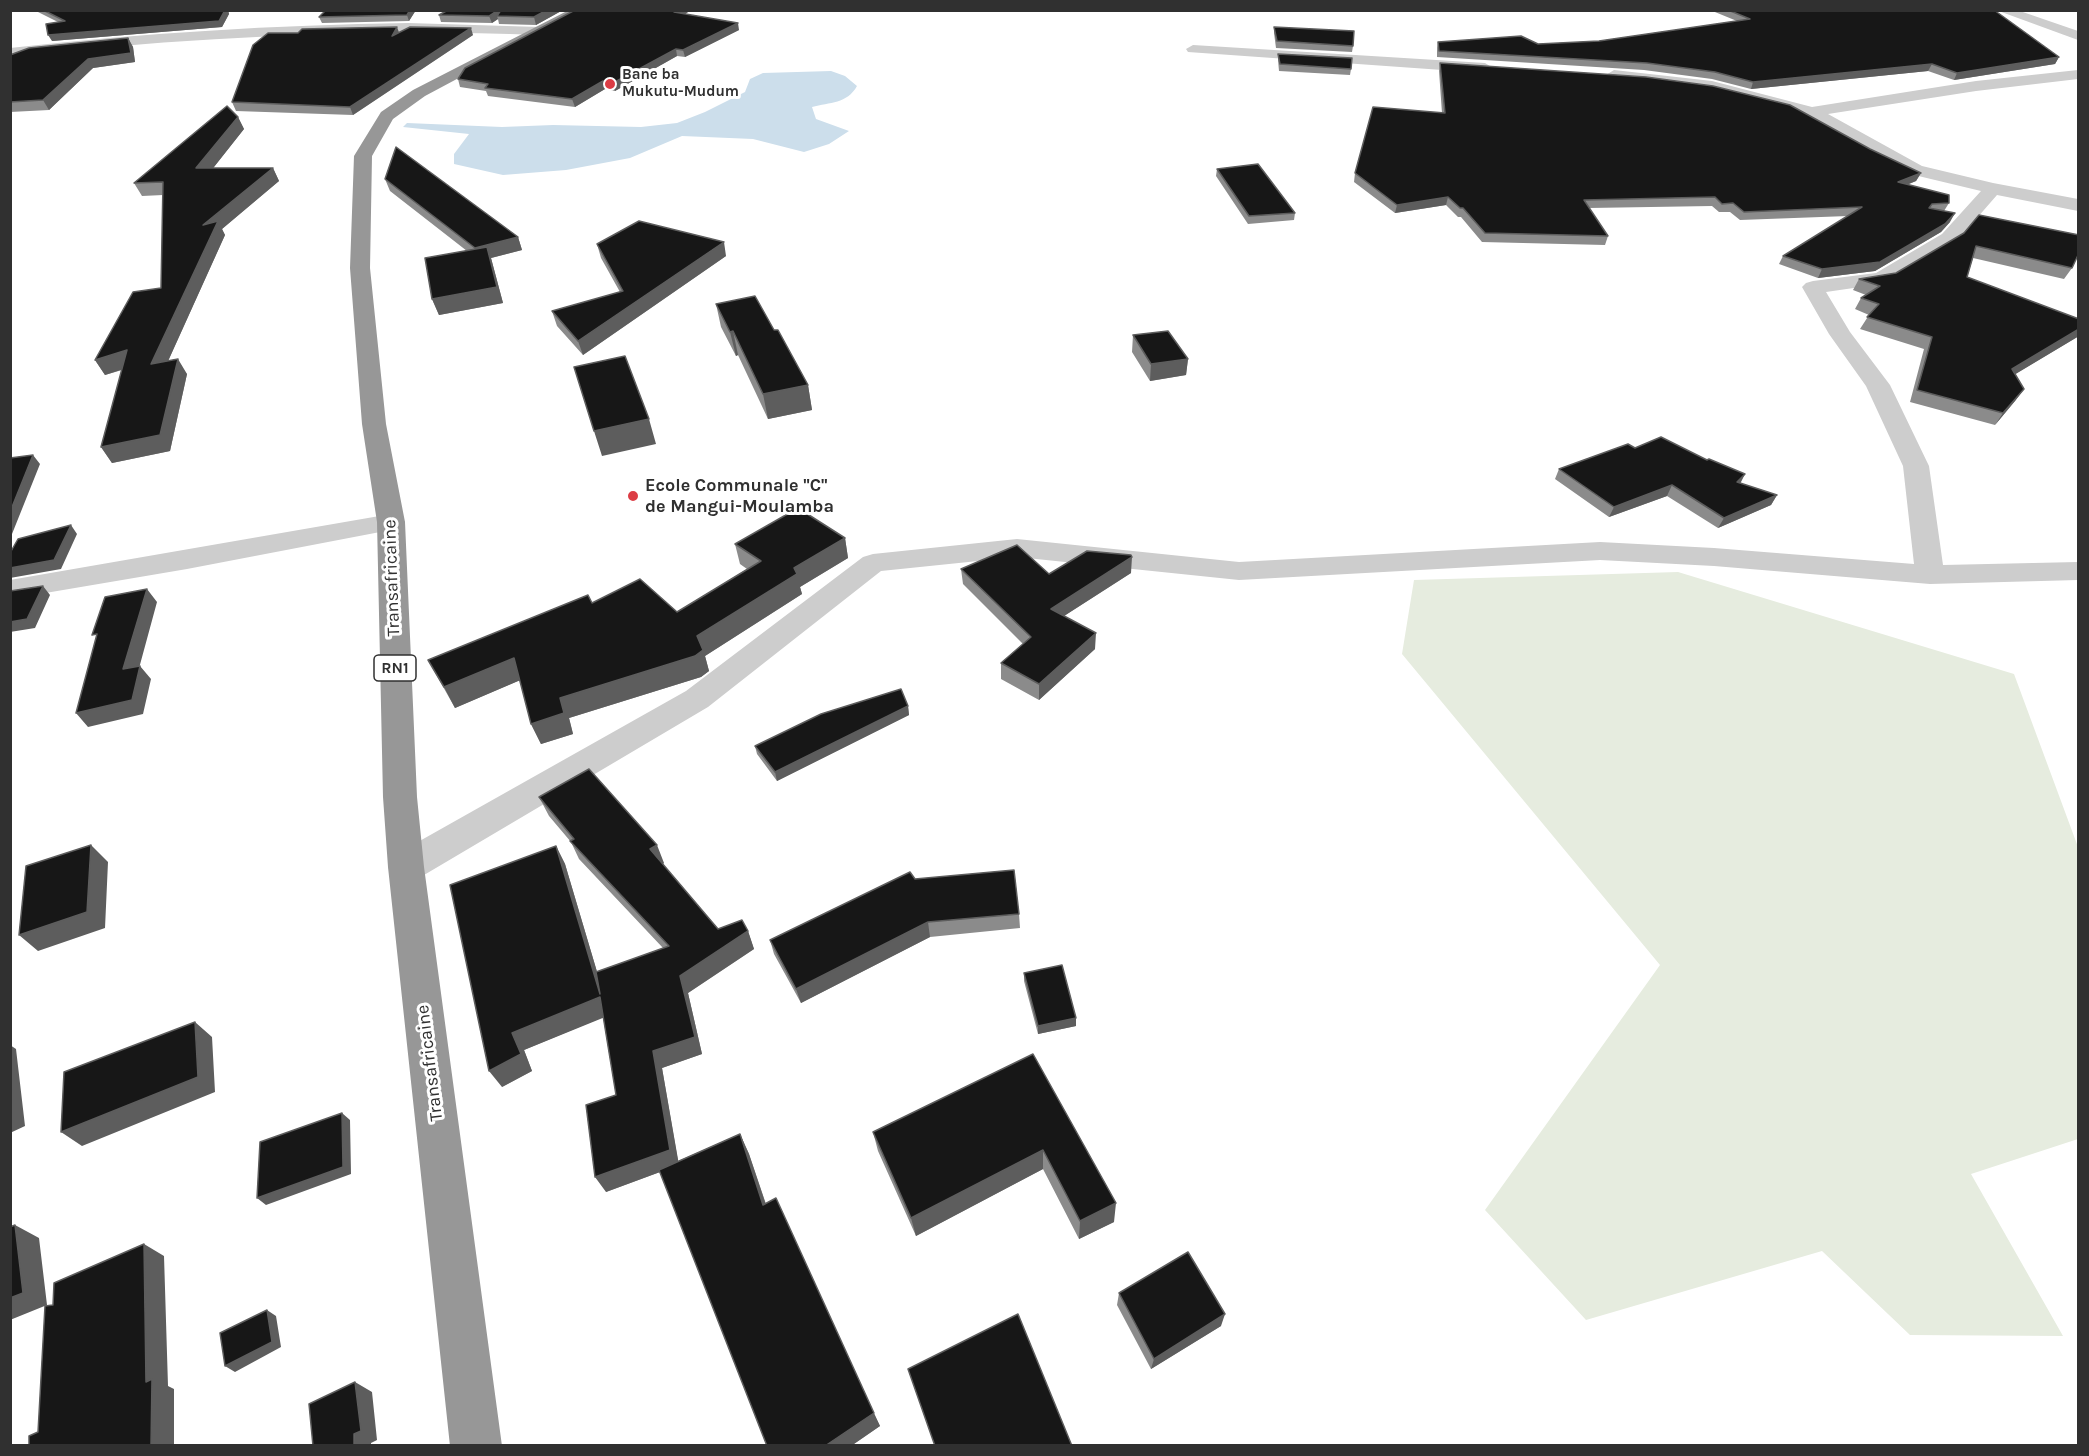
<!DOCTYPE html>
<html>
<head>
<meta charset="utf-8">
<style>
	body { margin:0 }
	#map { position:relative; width:2089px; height:1456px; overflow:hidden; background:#fff; font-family:Karla,sans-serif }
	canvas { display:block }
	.frame { position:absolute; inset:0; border:12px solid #303030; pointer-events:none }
</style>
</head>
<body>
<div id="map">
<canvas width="2089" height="1456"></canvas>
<div class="frame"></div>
</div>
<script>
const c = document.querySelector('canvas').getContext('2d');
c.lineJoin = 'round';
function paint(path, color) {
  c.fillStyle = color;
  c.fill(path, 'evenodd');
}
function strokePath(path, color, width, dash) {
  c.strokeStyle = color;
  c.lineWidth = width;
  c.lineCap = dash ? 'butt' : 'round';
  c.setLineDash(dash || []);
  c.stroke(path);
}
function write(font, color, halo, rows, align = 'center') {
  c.font = font + ' Karla,sans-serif';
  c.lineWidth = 6;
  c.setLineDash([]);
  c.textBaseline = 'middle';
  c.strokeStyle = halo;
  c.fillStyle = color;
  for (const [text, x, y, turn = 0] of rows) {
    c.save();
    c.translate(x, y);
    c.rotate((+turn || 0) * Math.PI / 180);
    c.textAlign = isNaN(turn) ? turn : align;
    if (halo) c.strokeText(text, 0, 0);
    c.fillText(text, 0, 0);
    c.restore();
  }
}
paint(new Path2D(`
	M1678,572L2014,674L2078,847V1139L1971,1174L2063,1336L1910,1335L1822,1251L1586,1320L1485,1210L1660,965L1402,654L1414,580Z`), '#e6ecdf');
paint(new Path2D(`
	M831,71L845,76L857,86C847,104 830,102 812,107L816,119L849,131L829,144L804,152L753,139L682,136L630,158L566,170L503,175L454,164V154L469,134L403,127L407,123L502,127L553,125L641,127L677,123L705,112L745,92L750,79L763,73Z`), '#ccdeeb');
paint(new Path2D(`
	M1996,10H2017L2078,31V40Z
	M408,23L540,27L547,31L540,35C362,28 187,37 10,57V48C143,33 275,25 408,23Z
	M1193,45L1485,63L1493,68L1485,73L1188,52L1186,49Z
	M1614,70L1712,81L1812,107L1976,81L2078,70V79L1976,91L1828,114L1922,166L1993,183L2078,199V211L1997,195L1956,242L1888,283L1826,292L1850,332L1890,385L1929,466L1943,565L2078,562V580L1930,584L1714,566L1600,560L1239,580L1017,557L881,571L708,707L419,878L406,882L393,878L388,867L393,856L686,691L863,557L873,554L1017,539L1239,562L1600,542L1714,548L1914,564L1903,466L1866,386L1829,334L1802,287L1806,283L1813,281L1876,273L1942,234L1981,191L1910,174L1806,115L1711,91L1609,78L1606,75Z
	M391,514L401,516L405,522L401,528L187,569L10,599V580Z`), '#cdcdcd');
paint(new Path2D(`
	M569,10H586L425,96L393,119L372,156L370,268L386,424L405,522L417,797L424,867L502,1446H450L388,867L383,797L377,522L362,424L350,268L354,156L381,112L413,90Z`), '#979797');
paint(new Path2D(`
	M34,10H228L229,14L222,27L52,41L58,22Z
	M326,10H416L409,21L322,23L319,17Z
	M563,10L536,25L499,24L498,19L492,23L441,22L439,15Z
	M575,10H691L685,14L739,30L685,57L677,56L615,91L605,89L575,107L488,96L486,91L460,87L458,79Z
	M1710,10H1994L2059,57L2055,64L1954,80L1928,71L1751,89L1712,79L1644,70L1437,57V48L1438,42L1538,44L1599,41L1737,21Z
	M1274,27L1353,46L1352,52L1276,48L1274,33Z
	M399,33L473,35L353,115L236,111L232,102Z
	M128,38L133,47L135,62L93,68L49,110L10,112V55Z
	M1278,54L1351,69L1350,75L1279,71L1278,60Z
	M1440,63L1870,149L1921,173L1916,181L1907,185L1949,203L1944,211L1950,222L1941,232L1875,271L1818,278L1779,264L1783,256L1848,216L1740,220L1730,212H1719L1712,206L1589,208L1608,236L1605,245L1482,242L1461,217H1458L1446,205L1395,213L1354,182L1355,173L1442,113L1439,71Z
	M238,117L244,129L213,168H273L279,181L222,229L225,235L168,361L187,374L170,451L112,463L101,447L122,370L105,375L95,360L161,288L163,195L142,196L134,183Z
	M1217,169L1295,213L1294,220L1248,224L1216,176Z
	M385,179L518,237L522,250L491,258L503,303L439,315L432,299L467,251L390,191Z
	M1964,233L2072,268L2064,279L1973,258L1967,277L2079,319V336L2015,374L2024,389L2015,401L1995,425L1910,402L1924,349L1860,329L1869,315L1855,309L1861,298L1866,295L1853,290L1859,279L1896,273Z
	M597,244L726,256L583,355L557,326L552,311L620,292L601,258Z
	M716,304L774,330L808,385L812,410L768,419L738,355L736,356L721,327Z
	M1133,335L1188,359L1186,375L1150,381L1132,352Z
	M1635,448L1740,483L1777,495L1771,505L1718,528L1667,496L1609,517L1555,479L1559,469Z
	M845,538L848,558L800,587L802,594L705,656L709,671L701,677L569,718L573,734L541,744L531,724L520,680L455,708L428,660L592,603L677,612L747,569L740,564L735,544Z
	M961,569L1049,574L1131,573L1064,616L1095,649L1039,700L1001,679V663L1023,644L963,584Z
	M908,706L909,715L777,781L757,754L755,746Z
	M539,797L664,863L663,864L718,929L748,931L754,949L688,993L702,1054L662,1068L678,1161L740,1134L749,1154L766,1204L880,1426L851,1446H767L660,1172L606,1192L616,1095L603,1017L524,1050L532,1071L502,1087L556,846L565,864L597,972L663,948L579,859L571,842L549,816Z
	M915,879L1019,914L1020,928L930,937L801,1003L774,954L770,940Z
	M1024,973L1076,1026L1038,1034L1024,981Z
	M1033,1054L1114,1222L1079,1239L1043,1169L916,1236L878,1151L873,1132Z
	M1119,1293L1221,1326L1151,1369L1117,1305Z`), '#8b8b8b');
paint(new Path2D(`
	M225,10H228L229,14L222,27L52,41L48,35Z
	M410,10H416L409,21L407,15Z
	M498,10H504L497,16L498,19L492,23L489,16Z
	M547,10H563L536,25L534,17Z
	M678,10H691L676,20L674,12Z
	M738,23L739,30L685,57L683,50Z
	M397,27L400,35L392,36Z
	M471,28L473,35L353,115L350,107Z
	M128,38L133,47L135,62L93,68L49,110L43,100L88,59Z
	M676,49L677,56L615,91L613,83Z
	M2059,57L2055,64L1954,80L1957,73Z
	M1932,64L1928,71L1751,89L1753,82Z
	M603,81L605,89L575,107L572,99Z
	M238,117L244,129L203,181L196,168Z
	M273,168L279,181L222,229L225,235L160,379L151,364L203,225Z
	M1921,173L1916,181L1893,190L1898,182Z
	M1448,197L1446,205L1395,213L1397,205Z
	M1955,213L1950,222L1941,232L1875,271L1818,278L1822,269Z
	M518,237L522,250L491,258L503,303L439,315L432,299L479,261L475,248Z
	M724,242L726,256L583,355L578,341Z
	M2079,329V336L2004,381L2012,369Z
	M733,331L738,355L736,356L730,332Z
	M127,350L136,365L105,375L95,360Z
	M178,359L187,374L170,451L112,463L101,447Z
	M1188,359L1186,375L1150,381L1151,364Z
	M808,385L812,410L768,419L763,394Z
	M2024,389L2015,401L1995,425L2003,413Z
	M649,419L656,444L602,456L594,431Z
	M33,455L40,464L10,539V512Z
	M1745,474L1740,484L1737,482Z
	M1672,485L1667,496L1609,517L1614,507Z
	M1777,495L1771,505L1718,528L1724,518Z
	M71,525L77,534L61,569L10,578V568Z
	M845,538L848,558L800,587L802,594L705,656L709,671L701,677L569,718L573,734L541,744L531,724L560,698L697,636L794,568Z
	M1132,557L1131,573L1050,625L1051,609Z
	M43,586L50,595L35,628L10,632V622Z
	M147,589L157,602L135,683L123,669Z
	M1096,633L1095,649L1039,700V684Z
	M514,658L523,679L455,708L444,687Z
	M140,666L151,679L143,714L88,727L76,713Z
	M908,706L909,715L777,781L775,772Z
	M91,845L108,862L105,928L38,951L19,935Z
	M657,845L664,863L658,867L650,849Z
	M556,846L565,864L609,1012L600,994Z
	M928,922L930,937L801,1003L796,989Z
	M748,931L754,949L688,993L702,1054L662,1068L679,1165L606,1192L595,1177L653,1051L680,976Z
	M600,997L610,1015L524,1050L532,1071L502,1087L489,1071L512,1033Z
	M1076,1018V1026L1038,1034V1026Z
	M195,1022L212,1037L215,1092L82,1146L61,1132Z
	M10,1045L16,1049L25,1126L10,1133Z
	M342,1113L350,1120L351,1174L266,1205L257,1198Z
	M740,1134L749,1154L772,1223L763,1205Z
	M1043,1150V1169L916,1236L911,1218Z
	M1116,1203L1114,1222L1079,1239L1080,1221Z
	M15,1225L39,1238L47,1305L10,1320V1298Z
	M144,1244L164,1256L168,1386L174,1389V1446H151L146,1382Z
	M267,1310L276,1316L281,1347L235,1372L225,1366Z
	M1225,1314L1221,1326L1151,1369L1154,1359Z
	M355,1382L372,1392L377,1440L371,1443V1446H354Z
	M874,1413L880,1426L851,1446H825Z`), '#5d5d5d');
const building = new Path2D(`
	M43,10H225L219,21L48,35L46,24L65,21Z
	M326,10H410L407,15L319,17Z
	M448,10H498L489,16L439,15Z
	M501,10H547L534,17L497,16Z
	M575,10H678L674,12L738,23L683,50L676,49L613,83L603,81L572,99L485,88L488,84L458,79L465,68Z
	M1728,10H1994L2059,57L1957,73L1932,64L1753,82L1715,72L1647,63L1439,51L1438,42L1521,36L1538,44L1599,41L1750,19Z
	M397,27L392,36L410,27L471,28L350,107L232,102L253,45L268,33H298L302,29Z
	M1274,27L1354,31L1353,46L1277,41Z
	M128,38L131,53L88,59L43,100L10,102V55L29,48Z
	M1278,54L1352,58L1351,69L1280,64Z
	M1440,63L1646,77L1713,86L1790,105L1870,149L1921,173L1898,182L1949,195V203L1932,204L1929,208L1955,213L1945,224L1880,262L1822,269L1783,256L1862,207L1744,212L1733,203L1722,204L1715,197L1584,200L1608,236L1485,233L1463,208H1460L1448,197L1397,205L1355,173L1373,107L1445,113Z
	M227,106L238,117L196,168H273L203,225L218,221L151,364L178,359L160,435L101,447L127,350L95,360L133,292L161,288L163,182L134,183Z
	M396,147L518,237L475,248L385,179Z
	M1258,164L1295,213L1249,216L1217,169Z
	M1979,215L2079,235V253L2072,268L1976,246L1967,277L2079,319V329L2012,369L2024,389L2003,413L1917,390L1932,337L1867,317L1879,304L1861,298L1880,286L1859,279L1896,273L1964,233Z
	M639,221L724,242L578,341L552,311L623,291L597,244Z
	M487,247L497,287L432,299L425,258Z
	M755,296L774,330H778L808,385L763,394L733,331L730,332L716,304Z
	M1168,331L1188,359L1151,364L1133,335Z
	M625,356L649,419L594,431L574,367Z
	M1661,437L1707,460L1709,459L1745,474L1737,482L1777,495L1724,518L1672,485L1614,507L1559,469L1628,444L1635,448Z
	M33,455L10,512V458Z
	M798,508L845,538L794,568L797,574L697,636L703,650L695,656L560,698L564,713L531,724L514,658L444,687L428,660L588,595L592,603L640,579L677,612L761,561L735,544Z
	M71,525L54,560L10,568V553L18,539Z
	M1017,545L1049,574L1087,551L1131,555L1132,557L1051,609L1096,633L1039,684L1001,663L1031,637L961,569Z
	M43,586L27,619L10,622V591Z
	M147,589L123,669L140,666L132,700L76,713L97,634L92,635L105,597Z
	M901,689L908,706L775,772L755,746L821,714Z
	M589,769L657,845L650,849L718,929L742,920L748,931L680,976L695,1037L653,1051L670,1150L595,1177L586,1105L616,1095L600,997L512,1033L521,1054L489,1071L450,885L556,846L600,994L596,972L669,946L570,841L574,839L539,797Z
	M91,845L87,912L19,935L26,866Z
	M1014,870L1019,914L928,922L796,989L770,940L910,872L915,879Z
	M1062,965L1076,1018L1038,1026L1024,973Z
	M195,1022L198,1077L61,1132L64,1072Z
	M1033,1054L1116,1203L1080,1221L1043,1150L911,1218L873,1132Z
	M342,1113L343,1167L257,1198L260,1142Z
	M740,1134L763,1205L776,1198L874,1413L825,1446H767L659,1170Z
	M15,1225L23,1293L10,1298V1227Z
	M144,1244L146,1382L152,1379L151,1446H29V1436L38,1432L45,1306L53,1305L54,1283Z
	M1188,1252L1225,1314L1154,1359L1119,1293Z
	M267,1310L272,1342L225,1366L220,1333Z
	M1018,1314L1072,1446H935L908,1369Z
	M355,1382L361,1431L354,1434V1446H313L309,1404Z`);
paint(building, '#171717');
strokePath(building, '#5d5d5d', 1.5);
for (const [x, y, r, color] of [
	[610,84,6,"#dc3d45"],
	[633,496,6,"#dc3d45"]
]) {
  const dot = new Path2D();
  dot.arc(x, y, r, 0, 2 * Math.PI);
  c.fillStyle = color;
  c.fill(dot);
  strokePath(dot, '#fff', 2);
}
write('bold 15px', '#303030', '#fff', [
	["Bane ba",622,75],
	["Mukutu-Mudum",622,92]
], 'left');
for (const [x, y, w] of [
	[395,668,42]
]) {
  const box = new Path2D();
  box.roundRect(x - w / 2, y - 13, w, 26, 4.5);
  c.fillStyle = '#fff';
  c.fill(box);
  strokePath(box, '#303030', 1.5);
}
write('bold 16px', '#303030', null, [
	["RN1",395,668]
]);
write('bold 18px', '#303030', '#fff', [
	["Ecole Communale ''C''",645,486],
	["de Mangui-Moulamba",645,507]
], 'left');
write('18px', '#303030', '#fff', [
	["Transafricaine",392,578,-92],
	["Transafricaine",430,1063,-97]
]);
</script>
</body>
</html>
